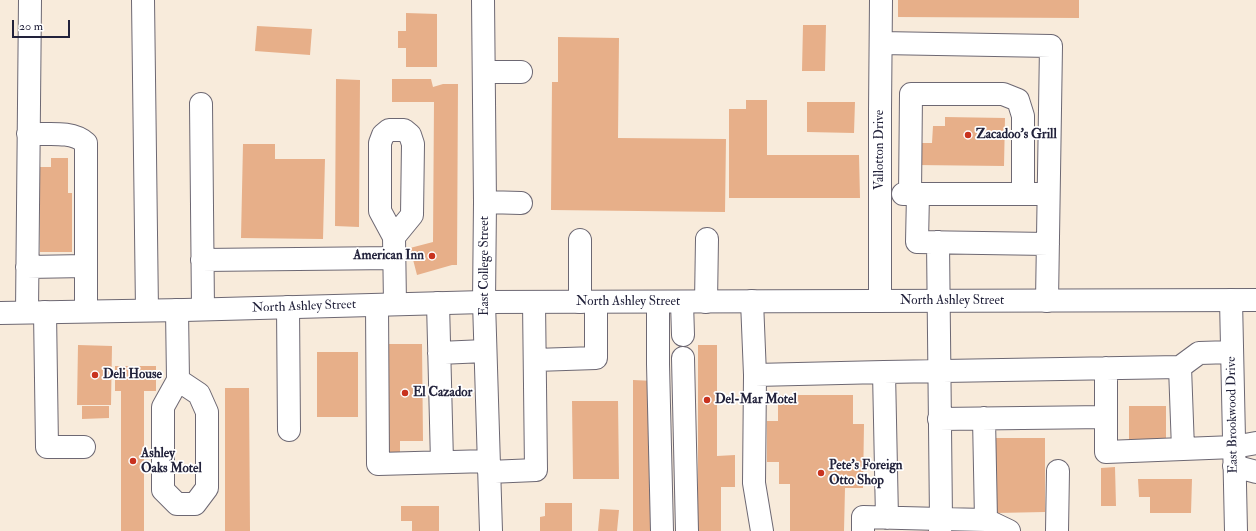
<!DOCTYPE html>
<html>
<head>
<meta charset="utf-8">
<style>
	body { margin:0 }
	#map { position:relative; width:1256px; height:531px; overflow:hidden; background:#f8ebdb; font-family:"IM FELL Double Pica",serif }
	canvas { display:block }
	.scale { position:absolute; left:12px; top:20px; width:58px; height:18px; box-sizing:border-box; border:2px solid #22223b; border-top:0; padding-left:5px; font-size:12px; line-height:14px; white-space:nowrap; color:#22223b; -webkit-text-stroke:3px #fff; paint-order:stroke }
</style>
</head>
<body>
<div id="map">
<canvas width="1256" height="531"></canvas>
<div class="scale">20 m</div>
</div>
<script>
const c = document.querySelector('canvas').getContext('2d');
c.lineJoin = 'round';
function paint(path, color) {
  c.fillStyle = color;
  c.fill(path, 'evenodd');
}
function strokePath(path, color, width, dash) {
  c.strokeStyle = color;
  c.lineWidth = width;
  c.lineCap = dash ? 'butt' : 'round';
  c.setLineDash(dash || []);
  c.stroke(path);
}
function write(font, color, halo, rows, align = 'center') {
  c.font = font + ' "IM FELL Double Pica",serif';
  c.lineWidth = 3.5;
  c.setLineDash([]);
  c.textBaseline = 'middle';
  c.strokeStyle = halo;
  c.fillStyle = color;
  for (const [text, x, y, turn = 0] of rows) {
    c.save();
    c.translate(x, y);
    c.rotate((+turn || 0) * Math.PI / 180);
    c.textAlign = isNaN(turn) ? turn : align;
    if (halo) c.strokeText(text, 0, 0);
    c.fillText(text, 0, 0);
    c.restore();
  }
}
paint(new Path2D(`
	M898,0H1079V18L898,17Z
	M406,13L437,14V67H406V48H398V31H406Z
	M803,25H826L825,71H802Z
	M257,26L312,29L310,55L255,51Z
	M558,37L619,38L618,138L726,139L725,212L551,210L552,82H558Z
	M336,79L360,80L359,227L335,226Z
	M392,79H431L433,87L443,84H458L457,265H452L417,275L410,248L433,242L434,102H392Z
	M746,100H767V155H859L860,198H729V109H746Z
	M807,102H855L854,133L807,132Z
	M945,117L1005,118L1004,166L916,165V143H932L933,126H945Z
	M243,144H275V159H325L323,239L241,238Z
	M51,158H68V193H72V252H40V167H51Z
	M386,344H422L423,441H400V453L387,454Z
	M78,345L112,346L111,405H77Z
	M698,345H717V456L735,455V487H721V531H698Z
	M317,352H358V417H317Z
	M115,366H156V391H144V531H121V391H115Z
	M633,380L654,381V531H633Z
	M225,388H249L250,531H225Z
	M778,395H853V424H864L863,488H845L844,531H790V484H779V462H767V421H778Z
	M572,401H618L619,479H573Z
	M82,406H109V418L82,419Z
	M1129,406H1166V444H1129Z
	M995,438H1045V512L996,513Z
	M1115,467L1116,506H1101V468Z
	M1138,479H1192L1191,513H1150V497H1139Z
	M545,503H572V531H540V517L545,516Z
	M401,506H439V531H412V521H401Z
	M600,509L619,510L617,531H598Z`), '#e7af89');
const minor = new Path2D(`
	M143,0L147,310
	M483,0L485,202L484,302L491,531
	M881,43L1051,46L1047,301
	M485,72H521
	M201,104L203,309
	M28,134C47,135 71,130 86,143V311
	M903,194H1037
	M910,194L911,94H1003L1018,100L1023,116V194
	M918,194L917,242L1048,244
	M485,202L521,203
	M394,237L412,215L413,144L410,135L404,130H389L383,135L380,143V211L394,237L395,304
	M202,260L394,258
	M27,267L86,266
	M1231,300L1236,531
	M752,301L755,375L754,483L762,531
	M880,301V111L881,0
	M580,302V240
	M658,302V364L662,531
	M682,302L683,335
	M706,302L707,239
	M438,303L442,462
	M377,305L378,464L489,461
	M288,307L289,430
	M177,310L178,380L163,407V490L177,504H195L207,488V412L199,394L178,380
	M27,312L30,0
	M45,312L47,447H84
	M439,353L485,351
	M683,358L687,531
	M535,360L596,358V302
	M1180,367L1199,353L1232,352
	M755,375L884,372
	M1106,417V452L1183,449
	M984,418L986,520
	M939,419L1106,417V368
	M1234,466L1256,472
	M489,472L536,470L534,302
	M887,518L884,372L1180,367L1183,449L1234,447L1256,443
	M863,531V517L941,519L938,242
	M940,531L941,519L986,520L1009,531
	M1057,531L1058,471`);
const major = new Path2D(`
	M0,313L184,310L484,302L1256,300`);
strokePath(minor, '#6d6873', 24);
strokePath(major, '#6d6873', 24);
strokePath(minor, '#fff', 22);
strokePath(major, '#fff', 22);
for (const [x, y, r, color] of [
	[968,135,4,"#c8321e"],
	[432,256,4,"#c8321e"],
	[95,375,4,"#c8321e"],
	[405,393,4,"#c8321e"],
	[707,400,4,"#c8321e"],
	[133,461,4,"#c8321e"],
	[821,473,4,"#c8321e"]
]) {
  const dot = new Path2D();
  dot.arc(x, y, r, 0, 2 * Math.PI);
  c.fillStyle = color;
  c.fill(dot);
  strokePath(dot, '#fff', 1.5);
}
write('bold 13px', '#22223b', '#fff', [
	["Zacadoo's Grill",976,135],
	["American Inn",424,256,"right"],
	["Deli House",103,375],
	["El Cazador",413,393],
	["Del-Mar Motel",715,400],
	["Ashley",141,454],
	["Oaks Motel",141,469],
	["Pete's Foreign",829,466],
	["Otto Shop",829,481]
], 'left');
write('13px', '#22223b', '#fff', [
	["Vallotton Drive",880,150,-90],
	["East College Street",485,266,-90],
	["North Ashley Street",952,301],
	["North Ashley Street",628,302],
	["North Ashley Street",304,307,-2],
	["East Brookwood Drive",1233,415,-91]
]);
</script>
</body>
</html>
